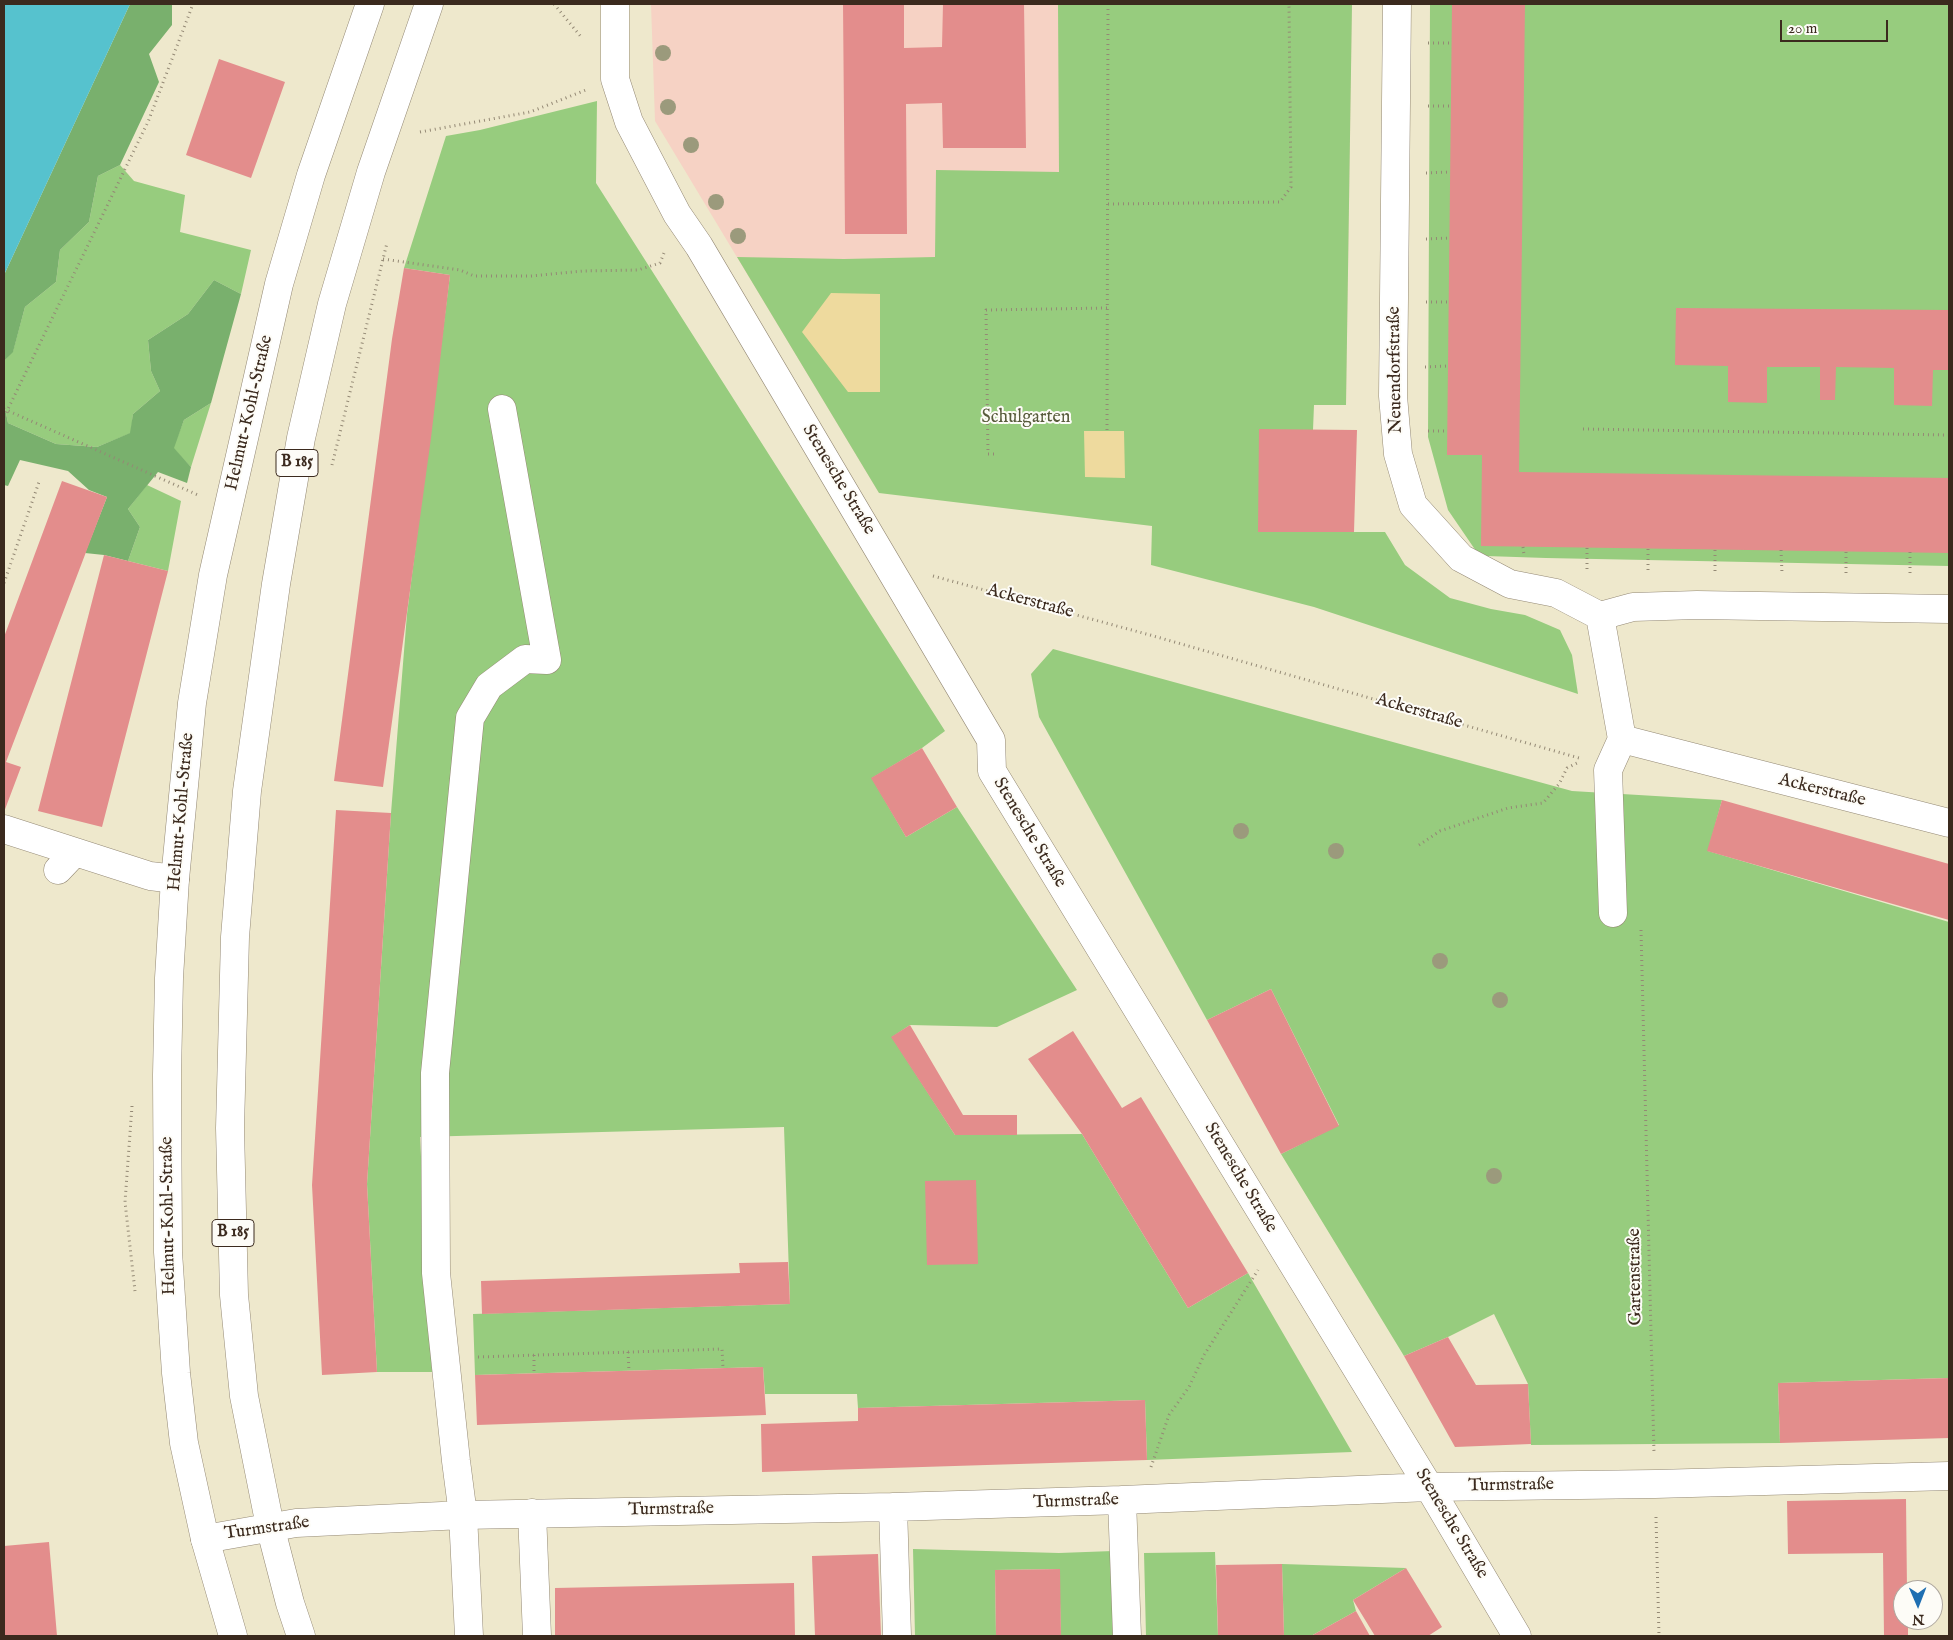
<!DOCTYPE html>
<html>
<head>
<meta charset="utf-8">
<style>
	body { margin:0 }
	#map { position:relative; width:1953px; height:1640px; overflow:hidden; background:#eee8cc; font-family:"IM FELL English",serif }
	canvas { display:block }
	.frame { position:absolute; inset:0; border:5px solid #3b2a1e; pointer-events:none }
	.north { position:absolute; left:1893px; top:1580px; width:50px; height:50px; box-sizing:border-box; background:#fdfcf7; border:1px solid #afa8a0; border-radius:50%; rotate:179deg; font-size:14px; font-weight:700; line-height:20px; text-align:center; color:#3b2a1e }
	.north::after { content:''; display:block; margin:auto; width:18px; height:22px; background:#1f6fb2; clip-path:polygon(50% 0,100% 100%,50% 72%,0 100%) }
	.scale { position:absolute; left:1780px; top:20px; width:108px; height:22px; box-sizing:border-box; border:2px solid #3b2a1e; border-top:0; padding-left:6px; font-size:15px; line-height:18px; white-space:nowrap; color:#3b2a1e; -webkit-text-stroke:4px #fdfcf7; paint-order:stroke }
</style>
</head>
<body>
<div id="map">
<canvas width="1953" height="1640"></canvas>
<div class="frame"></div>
<div class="north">N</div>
<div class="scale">20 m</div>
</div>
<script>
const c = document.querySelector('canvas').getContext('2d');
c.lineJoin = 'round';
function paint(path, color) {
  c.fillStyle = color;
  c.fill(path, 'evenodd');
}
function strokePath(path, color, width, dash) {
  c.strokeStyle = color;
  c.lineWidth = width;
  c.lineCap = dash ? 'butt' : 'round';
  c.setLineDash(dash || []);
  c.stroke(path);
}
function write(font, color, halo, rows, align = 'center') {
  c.font = font + ' "IM FELL English",serif';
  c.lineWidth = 4;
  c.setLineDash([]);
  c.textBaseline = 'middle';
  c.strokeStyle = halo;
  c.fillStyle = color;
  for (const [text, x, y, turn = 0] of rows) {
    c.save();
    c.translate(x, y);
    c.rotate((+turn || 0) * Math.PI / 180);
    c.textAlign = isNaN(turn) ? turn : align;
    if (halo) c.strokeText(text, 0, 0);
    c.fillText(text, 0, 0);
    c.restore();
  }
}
paint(new Path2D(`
	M651,4H1352L1346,405H1313L879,493L655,121Z`), '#f6d2c4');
paint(new Path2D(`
	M1058,4H1352L1346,405H1314L1313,430L1258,532H1385L1405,565L1450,598L1491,609L1525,615L1560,630L1572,655L1578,694L1314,607L1151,565L1152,526L879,493L737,257L844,259L935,257L936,170L1059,172Z
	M1430,4H1949V566L1546,558L1486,556L1476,551L1448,510L1428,437Z
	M597,101L596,183L945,731L922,748L872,778L906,837L957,807L1077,990L997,1027L910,1025L892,1037L955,1135L1082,1134L1188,1308L1248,1273L1352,1452L1147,1460L1145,1400L858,1408L857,1394H765L763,1367L475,1375L473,1314L790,1304L784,1127L420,1137L432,1372H377L367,1184L391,813L407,614L450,275L404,268L446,136L480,130Z
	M120,165L134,181L185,195L180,232L251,250L241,294L214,280L188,314L148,340L151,371L160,391L133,414L131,433L97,447L56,444L8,423L4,403V361L13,351L25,307L56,282L60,250L89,222L98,176Z
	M211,403L191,467L173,448L184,420Z
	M147,485L181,501L168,571L128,561L140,527L128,509Z
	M1053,649L1572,791L1722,800L1708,851L1949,922V1378L1778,1383L1780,1443L1531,1445L1528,1384L1494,1314L1448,1337L1404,1356L1281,1154L1339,1125L1271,989L1207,1020L1039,717L1031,674Z
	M913,1549L1059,1553L1113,1551L1114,1636H1061L1059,1569L995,1570L996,1636H915Z
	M1215,1552L1218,1636H1146L1144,1553Z
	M1282,1564L1406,1568L1353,1600L1356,1611L1311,1636H1284Z`), '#97cc7e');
paint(new Path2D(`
	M130,4H172V25L149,54L159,82L120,165L98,176L89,222L60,250L56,282L25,307L13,352L4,361V275Z
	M214,280L241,294L211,403L184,420L174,448L191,467L187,483L158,472L128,509L140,527L128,561L104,555L85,553L107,497L89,490L68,471L20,460L8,486L4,485V403L8,423L56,444L97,447L130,433L133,414L160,391L151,371L148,340L188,314Z`), '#79b06d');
paint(new Path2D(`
	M831,293L880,294V392H848L802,332Z
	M1084,431H1124L1125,478L1085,477Z`), '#eeda9e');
paint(new Path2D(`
	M4,4H130L4,275Z`), '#56c2ce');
paint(new Path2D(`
	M843,4H904V48L942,47L943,4H1024L1026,148H943L942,103L906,104L907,234H845Z
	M1452,4H1525L1519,472L1949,478V553L1481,546L1482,455H1447Z
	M219,59L285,82L251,178L186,155Z
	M404,268L450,275L431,438L383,787L334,781L392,339Z
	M1676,308L1949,310V370H1933L1932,406L1894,405V368L1836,367L1835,400H1820V367H1767V403L1728,402V366L1675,365Z
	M1259,429L1357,430L1354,532H1258Z
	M62,481L107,497L6,762L21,767L4,812V637Z
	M104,555L168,571L102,827L38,811Z
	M922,748L957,807L906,837L871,778Z
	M1722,800L1949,864V920L1707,851Z
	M336,810L391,813L367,1184L377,1372L322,1375L312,1185Z
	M1271,989L1339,1126L1281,1154L1207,1020Z
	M910,1025L963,1115H1017V1135H955L891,1037Z
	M1073,1031L1122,1108L1141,1097L1248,1273L1188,1308L1082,1134L1028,1059Z
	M976,1180L978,1264L927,1265L925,1181Z
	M788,1262L790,1304L482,1314L481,1281L740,1273L739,1263Z
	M1448,1337L1476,1385L1528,1384L1531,1444L1455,1447L1404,1356Z
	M763,1367L766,1415L477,1425L475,1375Z
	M1949,1378V1438L1780,1443L1778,1383Z
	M1145,1400L1147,1460L762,1472L761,1424L858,1421V1408Z
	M1906,1499L1907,1590H1903V1620H1908V1636H1884L1883,1553L1788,1554L1787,1501Z
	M49,1542L57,1636H4V1546Z
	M878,1554L881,1636H815L812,1556Z
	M1282,1564L1284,1636H1218L1216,1565Z
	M1406,1568L1442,1627L1428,1636H1375L1353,1600Z
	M1060,1569L1061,1636H996L995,1570Z
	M794,1583L795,1636H555V1588Z
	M1356,1611L1370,1636H1311Z`), '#e38d8c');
const minor = new Path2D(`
	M615,4V79L629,122L677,214L699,246L991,740L992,771L1429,1487L1517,1636
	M1397,4L1393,396L1398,454L1413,505L1461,558L1510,584L1556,593L1600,616L1622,739
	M1600,616L1633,607L1697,605L1949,609
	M1622,739L1949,823
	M4,829L150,876L175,879
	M58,870L75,852
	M1613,913L1608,770L1622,739
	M1122,1500L1127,1636
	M893,1507L897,1636
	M532,1513L537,1636
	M205,1539L296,1523L463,1515L893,1507L1122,1500L1429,1487L1655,1484L1949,1476
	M469,1636L463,1515L456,1461L436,1273L435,1073L470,718L489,686L525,659L547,660L502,409`);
const major = new Path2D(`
	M233,1636L205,1539L184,1443L176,1373L168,1252L167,1075L169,978L175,879L192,703L213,575L279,284L311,175L370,4
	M301,1636L290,1603L270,1526L244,1396L234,1295L230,1128L235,937L247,791L276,584L301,438L332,304L371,172L429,4`);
strokePath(minor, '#948975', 29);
strokePath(major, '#948975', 29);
strokePath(new Path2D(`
	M554,4L582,38
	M1428,43H1452
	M1428,106H1451
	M420,132L530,112L586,90
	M1426,173L1450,172
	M1108,204L1280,202L1291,187L1289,4
	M1426,239L1450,238
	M383,259L460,270L474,276H531L583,271L638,270L660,263L664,253
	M1426,302H1449
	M1425,367L1448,366
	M4,409L198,495
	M4,417L148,122L193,4
	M1583,429L1949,435
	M1107,430L1108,4
	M1428,431H1447
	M994,454H988L986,310L1108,308
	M332,465L387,243
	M1523,547L1524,555
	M1587,548V572
	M1648,549V573
	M1715,550V572
	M1781,550L1782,573
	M1846,552V574
	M1910,552V575
	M933,576L1150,635L1579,758
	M4,583L39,482
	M1419,845L1440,831L1508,808L1543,803L1559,784L1567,768L1577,763
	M1641,930L1654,1453
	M132,1106L125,1202L135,1291
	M628,1352L629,1371
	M534,1355V1373
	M478,1357L722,1349L723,1368
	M1151,1467L1169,1415L1189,1387L1204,1355L1258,1270
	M1656,1517L1659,1636`), '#948975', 3, [1, 4]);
strokePath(minor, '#fff', 28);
strokePath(major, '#fff', 28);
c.fillStyle = '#9b9a7c';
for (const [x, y] of [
	[663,53],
	[668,107],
	[691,145],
	[716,202],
	[738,236],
	[1241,831],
	[1336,851],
	[1440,961],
	[1500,1000],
	[1494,1176]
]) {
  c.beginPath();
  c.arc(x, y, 8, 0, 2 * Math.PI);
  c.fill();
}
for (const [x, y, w] of [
	[297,463,42],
	[233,1233,42]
]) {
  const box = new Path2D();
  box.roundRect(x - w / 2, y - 13.5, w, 27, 4);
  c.fillStyle = '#fdfcf7';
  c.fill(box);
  strokePath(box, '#3b2a1e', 1);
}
write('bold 16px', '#3b2a1e', null, [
	["B 185",297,463],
	["B 185",233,1233]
]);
write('18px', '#3b2a1e', '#fdfcf7', [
	["Neuendorfstraße",1396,370,-91],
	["Helmut-Kohl-Straße",250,413,-77],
	["Stenesche Straße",838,480,59],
	["Ackerstraße",1030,602,15],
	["Ackerstraße",1419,712,16],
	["Ackerstraße",1822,791,14],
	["Helmut-Kohl-Straße",182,812,-85],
	["Stenesche Straße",1029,833,59],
	["Stenesche Straße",1240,1178,59],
	["Helmut-Kohl-Straße",169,1216,-91],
	["Gartenstraße",1636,1277,-91],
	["Turmstraße",1511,1486,-1],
	["Turmstraße",1076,1502,-2],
	["Turmstraße",671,1510,-1],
	["Stenesche Straße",1451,1524,59],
	["Turmstraße",267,1529,-8]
]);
write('18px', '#575b3b', '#fdfcf7', [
	["Schulgarten",1026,418]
]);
</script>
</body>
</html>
